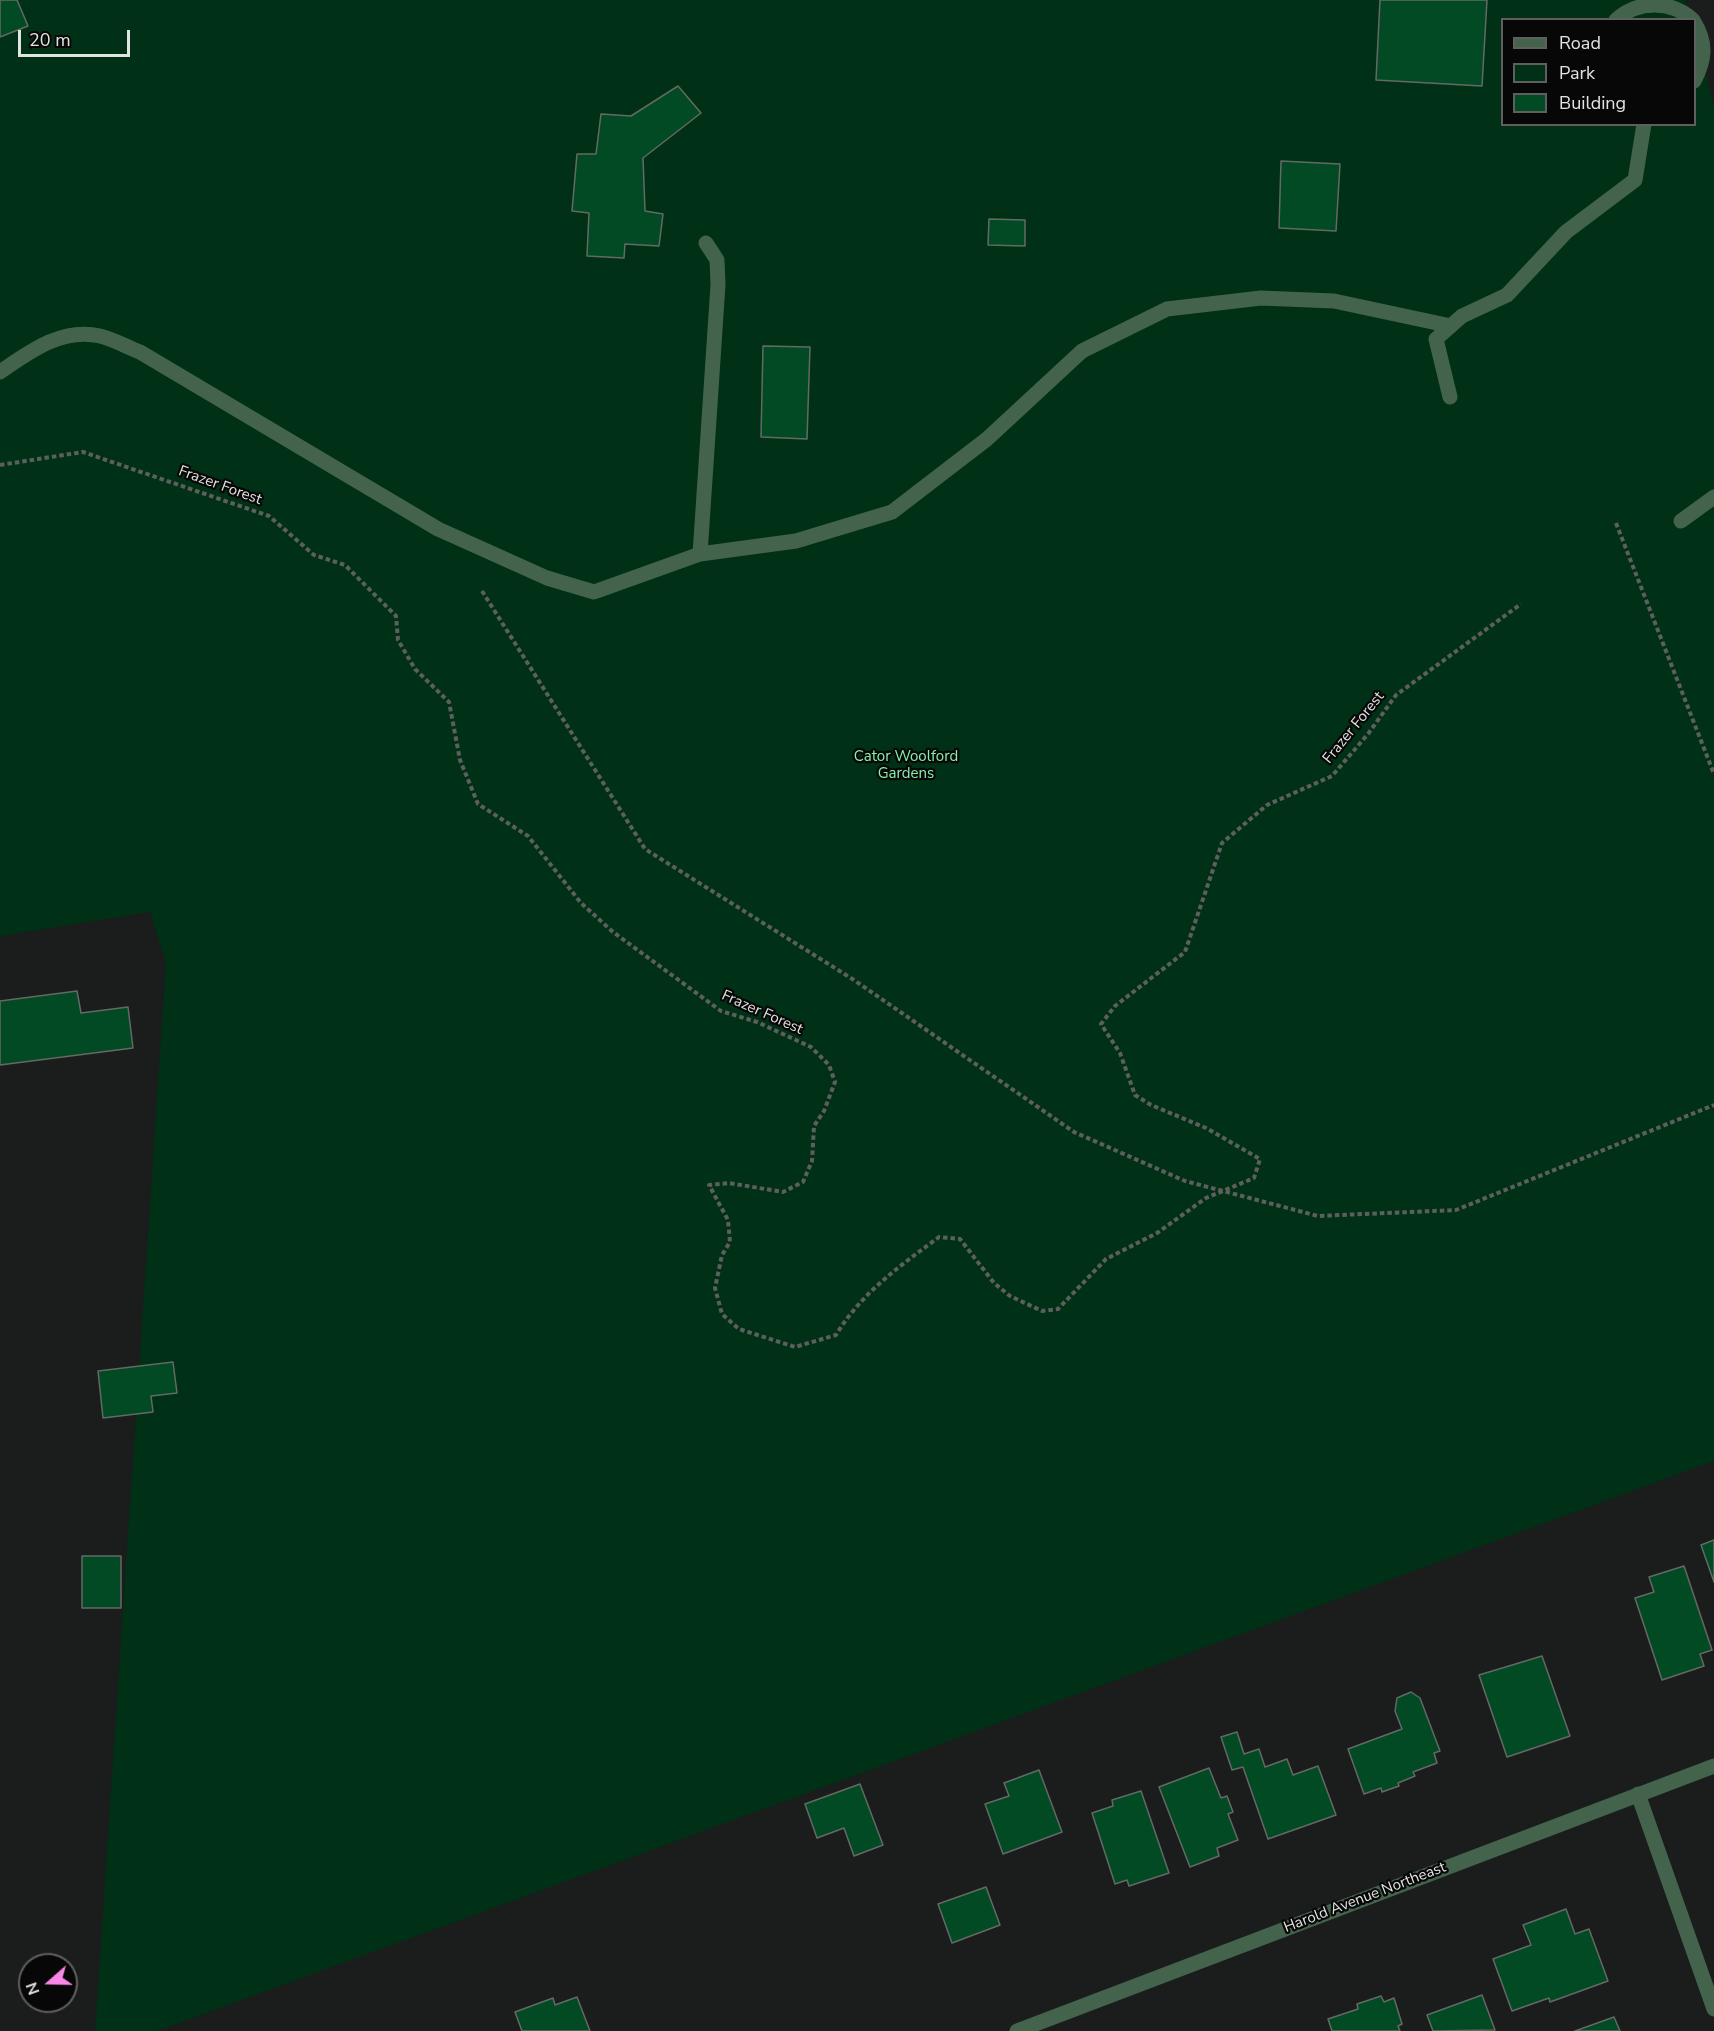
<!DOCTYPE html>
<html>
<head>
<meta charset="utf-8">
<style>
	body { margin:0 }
	#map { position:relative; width:1714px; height:2031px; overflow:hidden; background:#1a1d1b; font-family:"Nunito Sans",sans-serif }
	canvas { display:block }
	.legend { position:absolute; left:1501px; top:18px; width:195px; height:108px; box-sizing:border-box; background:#060706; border:2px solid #5e5f5e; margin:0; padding:8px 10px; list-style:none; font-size:18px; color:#e2e4e2 }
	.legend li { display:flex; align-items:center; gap:12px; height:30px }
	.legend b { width:30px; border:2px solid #5e5f5e }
	.north { position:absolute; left:18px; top:1953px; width:60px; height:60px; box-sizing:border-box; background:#060706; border:2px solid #5e5f5e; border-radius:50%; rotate:250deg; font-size:16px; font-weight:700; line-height:24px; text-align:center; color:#e2e4e2 }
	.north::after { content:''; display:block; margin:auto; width:21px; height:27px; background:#f987e8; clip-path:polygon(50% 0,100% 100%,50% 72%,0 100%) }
	.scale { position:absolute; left:18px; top:30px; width:112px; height:27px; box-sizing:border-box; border:3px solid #e2e4e2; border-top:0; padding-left:8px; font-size:18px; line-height:21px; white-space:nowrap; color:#e2e4e2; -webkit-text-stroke:4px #060706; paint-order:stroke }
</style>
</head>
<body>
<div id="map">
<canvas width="1714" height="2031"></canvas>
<ul class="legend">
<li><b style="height:8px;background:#44634d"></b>Road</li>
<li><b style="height:16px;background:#003015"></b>Park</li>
<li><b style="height:16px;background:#014a24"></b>Building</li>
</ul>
<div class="north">N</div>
<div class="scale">20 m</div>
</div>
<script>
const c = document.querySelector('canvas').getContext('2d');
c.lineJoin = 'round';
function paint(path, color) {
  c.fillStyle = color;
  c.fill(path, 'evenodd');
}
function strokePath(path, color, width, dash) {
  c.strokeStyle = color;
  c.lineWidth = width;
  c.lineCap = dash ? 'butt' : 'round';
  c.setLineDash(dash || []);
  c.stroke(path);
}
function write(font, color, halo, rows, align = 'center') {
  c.font = font + ' "Nunito Sans",sans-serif';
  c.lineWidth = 4.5;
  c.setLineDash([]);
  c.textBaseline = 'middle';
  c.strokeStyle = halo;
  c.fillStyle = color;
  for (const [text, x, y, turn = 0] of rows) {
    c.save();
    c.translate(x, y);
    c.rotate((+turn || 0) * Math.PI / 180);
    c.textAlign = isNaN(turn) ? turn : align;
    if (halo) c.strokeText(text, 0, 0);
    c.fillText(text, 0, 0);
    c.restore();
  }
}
paint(new Path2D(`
	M0,0H1685L1690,19L1502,20V124H1694L1695,35L1714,106V1461L157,2031H95L166,962L150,912L0,936Z`), '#003015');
const building = new Path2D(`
	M0,0H17L28,26L0,37Z
	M1380,0H1487L1482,86L1376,80Z
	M678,86L701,113L643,158L645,211L663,214L659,246L625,244L624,258L587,256L589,213L572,211L577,154H596L601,114L631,116Z
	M1281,161L1340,164L1336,231L1279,228Z
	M989,219L1025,220V246L988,245Z
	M763,346L810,347L807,439L761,437Z
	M77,991L81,1013L128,1007L133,1048L0,1065V1001Z
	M173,1362L177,1393L151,1396L153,1412L103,1418L98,1371Z
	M1714,1540V1582L1701,1545Z
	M82,1556H121V1608H82Z
	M1684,1566L1712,1650L1700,1654L1704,1666L1662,1680L1635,1598L1654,1592L1649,1577Z
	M1542,1656L1570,1736L1507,1757L1479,1675Z
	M1411,1692L1420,1698L1440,1751L1434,1753L1437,1763L1413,1772L1415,1776L1398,1783L1399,1786L1382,1792L1381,1788L1364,1794L1348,1749L1402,1729L1395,1711L1397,1698Z
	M1237,1732L1244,1754L1259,1749L1265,1767L1287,1759L1293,1775L1318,1766L1336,1815L1268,1839L1243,1767L1232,1770L1221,1737Z
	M1209,1768L1221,1798L1227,1796L1233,1812L1228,1814L1238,1840L1217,1848L1219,1856L1190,1867L1159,1787Z
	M1039,1770L1062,1832L1003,1854L985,1804L1009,1796L1004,1783Z
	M860,1784L883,1845L854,1856L844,1828L817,1838L805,1804Z
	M1141,1791L1169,1873L1129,1886L1127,1880L1115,1884L1092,1813L1113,1806L1112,1800Z
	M986,1887L1000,1925L952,1943L938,1904Z
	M1566,1909L1575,1934L1589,1929L1608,1981L1550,2002L1549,1998L1512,2011L1493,1959L1531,1945L1523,1925Z
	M1482,1995L1495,2030L1433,2031L1427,2015Z
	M1381,1996L1384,2002L1394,1998L1402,2024L1398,2026L1400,2031H1332L1328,2019L1358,2009L1357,2004Z
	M577,1997L590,2031H522L515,2012L553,1998L555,2005Z
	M1614,2017L1620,2031H1575Z`);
paint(building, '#014a24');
strokePath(building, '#656966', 1.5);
strokePath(new Path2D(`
	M0,465L83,452L269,516L314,555L345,565L396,616L398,640L415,669L449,702L460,760L478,804L528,836L581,903L613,932L721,1011L757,1022L811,1047L829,1065L835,1082L824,1111L814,1126L812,1161L803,1182L783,1192L729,1183L709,1185L728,1220L730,1242L722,1255L715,1288L722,1314L739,1329L795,1347L836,1335C862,1292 900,1266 939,1237L960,1239L994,1283L1010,1296L1042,1311L1058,1309L1106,1259L1157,1233L1206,1198L1254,1178L1260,1159L1206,1128L1151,1105L1135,1095L1120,1053L1101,1024L1115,1006L1185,952L1222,843L1267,805L1332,776L1368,734L1396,695L1521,604
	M1616,523L1714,774
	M482,591L645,849L854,980L1074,1132L1185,1181L1318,1216L1456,1210L1714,1105`), '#5d5f5d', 4, [4.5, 3]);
strokePath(new Path2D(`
	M1616,20C1638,0 1671,0 1693,20
	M1694,22C1707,43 1705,60 1694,81
	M0,372C29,352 62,327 100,336C113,339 127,347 140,352L438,529L547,578L594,592L700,554L796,541L892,512L987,439L1082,351L1167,309L1261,298L1334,301L1451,326
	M1450,397L1436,339L1462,316L1507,295L1566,232L1635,180L1644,124
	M1681,521L1714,497
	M700,554L718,285L717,260L706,243
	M1638,1794L1714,2009
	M1017,2031L1714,1766`), '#44634d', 15);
write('15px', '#e2e4e2', '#060706', [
	["Frazer Forest",220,486,20],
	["Frazer Forest",1354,728,-51],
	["Frazer Forest",762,1013,24],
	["Harold Avenue Northeast",1365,1898,-21]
]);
write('15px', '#84f1a8', '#060706', [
	["Cator Woolford",906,757],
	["Gardens",906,774]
]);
</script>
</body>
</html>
